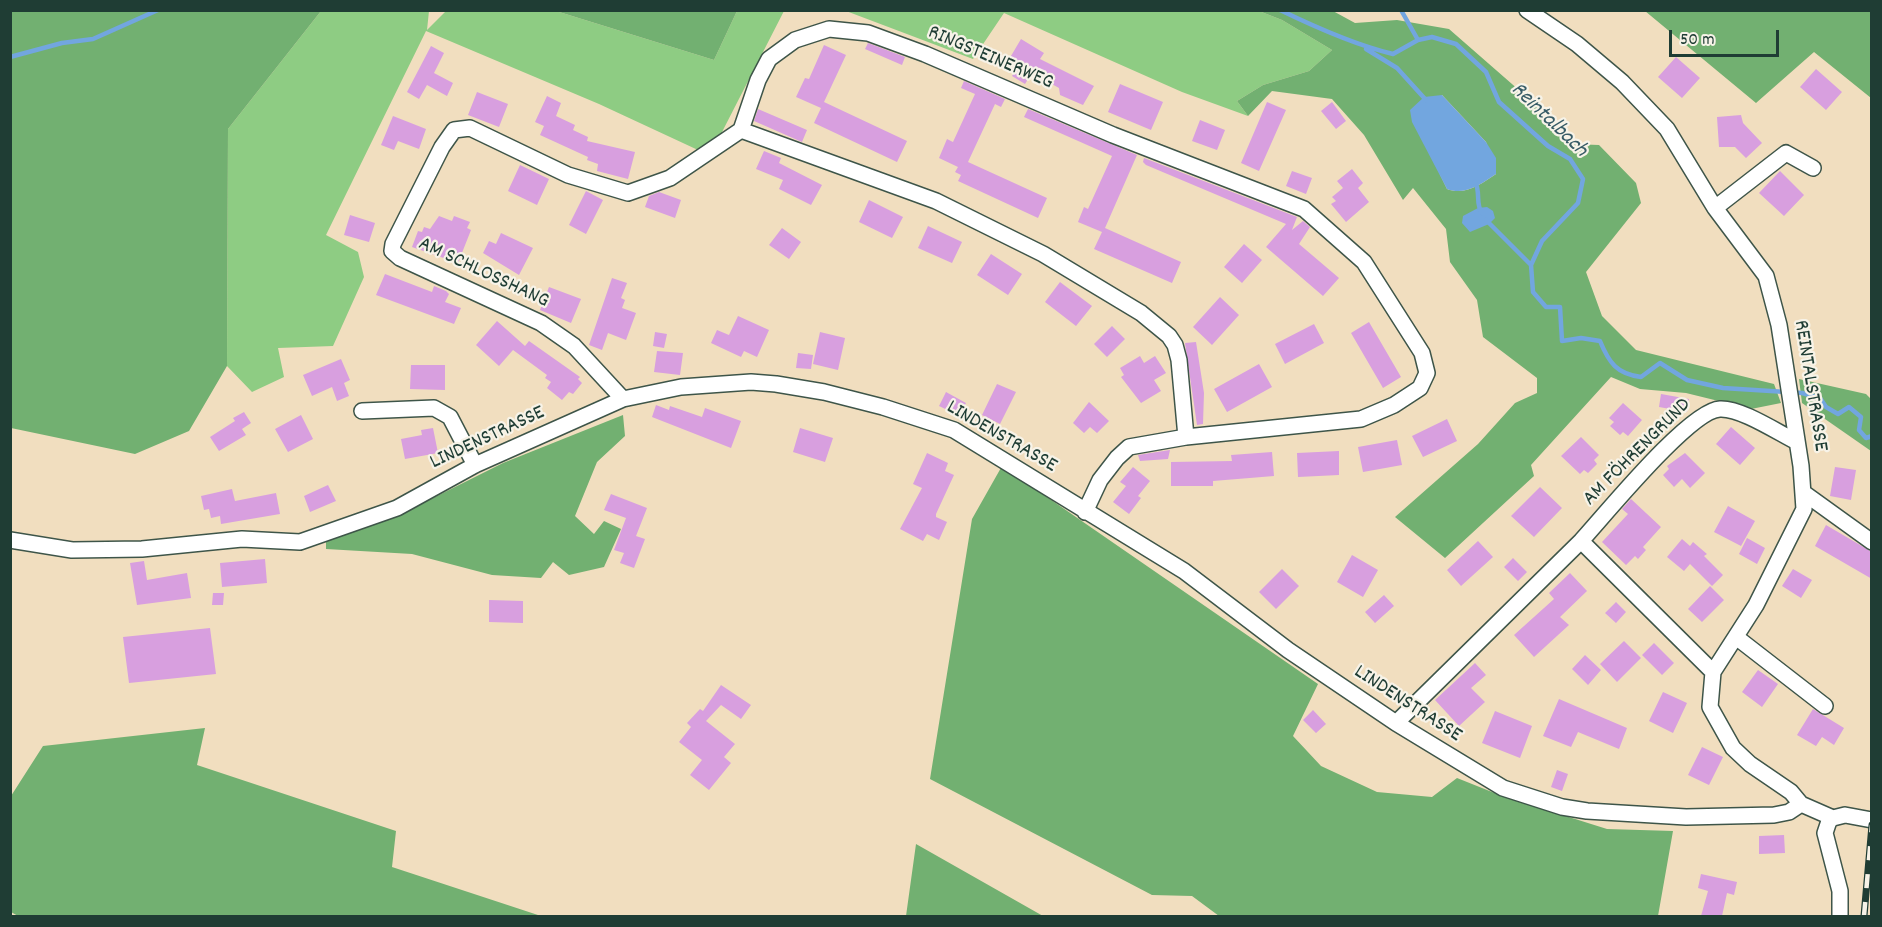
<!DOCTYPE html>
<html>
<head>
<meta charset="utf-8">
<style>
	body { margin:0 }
	#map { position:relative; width:1882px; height:927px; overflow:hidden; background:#f1debf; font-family:Dekko,sans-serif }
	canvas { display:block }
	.frame { position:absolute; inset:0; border:12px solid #1f3d34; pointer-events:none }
	.scale { position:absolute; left:1669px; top:30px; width:110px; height:27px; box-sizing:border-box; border:3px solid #1f3d34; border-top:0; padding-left:8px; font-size:18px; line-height:21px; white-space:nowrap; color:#1f3d34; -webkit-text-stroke:4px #f7f3e8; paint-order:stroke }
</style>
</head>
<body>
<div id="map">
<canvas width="1882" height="927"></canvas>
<div class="frame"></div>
<div class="scale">50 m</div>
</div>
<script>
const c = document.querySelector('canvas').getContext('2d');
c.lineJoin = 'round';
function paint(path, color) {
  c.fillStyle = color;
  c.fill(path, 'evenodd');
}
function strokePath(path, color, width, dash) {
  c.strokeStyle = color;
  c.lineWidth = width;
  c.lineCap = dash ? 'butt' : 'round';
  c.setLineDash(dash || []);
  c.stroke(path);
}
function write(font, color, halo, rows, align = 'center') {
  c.font = font + ' Dekko,sans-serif';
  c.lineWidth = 4.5;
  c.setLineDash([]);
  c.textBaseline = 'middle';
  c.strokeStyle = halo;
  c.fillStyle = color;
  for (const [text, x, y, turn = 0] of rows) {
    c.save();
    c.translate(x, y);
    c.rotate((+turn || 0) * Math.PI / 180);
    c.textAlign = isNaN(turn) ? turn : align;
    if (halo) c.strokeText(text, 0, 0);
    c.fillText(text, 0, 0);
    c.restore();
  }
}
paint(new Path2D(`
	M321,11H429L427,30L446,11H556L714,60L737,11H784L721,134L698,150L599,104L426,31L326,235L358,252L364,277L333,346L278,348L284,377L252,392L227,366L228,129Z
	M846,11H1259L1282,20L1332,50L1309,71L1263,85L1237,101L1248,116L1182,92L1004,13L973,59Z`), '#8ecc83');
paint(new Path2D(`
	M11,10L321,11L228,129L227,366L189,431L135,454L11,428Z
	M556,11H737L714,60Z
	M1259,11H1333L1355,23L1397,20L1449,29L1528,98L1572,144L1599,145L1636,183L1641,203L1586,272L1602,316L1636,350L1774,384L1781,403L1751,409L1686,393L1640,389L1611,377L1531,465L1534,476L1445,558L1395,517L1478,444L1515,403L1537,393V378L1483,337L1477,300L1450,262L1446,229L1413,188L1403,200L1364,135L1332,99L1272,91L1248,116L1237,101L1263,85L1309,71L1332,50L1282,20ZM1442,95L1486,142L1496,174C1481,184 1465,196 1447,189L1433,160Z
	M1645,11H1871V98L1814,52L1756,103Z
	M1799,379L1866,394L1871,399V451L1802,403Z
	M623,415L625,436L597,462L575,516L594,534L604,521L621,529L604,567L569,575L553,562L541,578L492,575L412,554L326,549V539L405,512L503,463Z
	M1002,466L1318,684L1293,736L1321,766L1377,792L1432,797L1457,778L1502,796L1607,829L1673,831L1658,916H1219L1192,896L1152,895L930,779L972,519Z
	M205,728L197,765L396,831L392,867L541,916H18L11,912V796L43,746Z
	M916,844L1043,916H906Z`), '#72b071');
paint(new Path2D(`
	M1442,95L1486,142L1496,158V174C1481,184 1465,196 1447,189L1412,122L1410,110L1424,97Z
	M1487,207L1493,211L1495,218L1489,224L1470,232L1462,223L1463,216L1478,208Z`), '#72a6df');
strokePath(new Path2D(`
	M1280,10C1315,27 1355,45 1393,54L1418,40L1432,37L1456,44L1486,72L1499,102L1548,146L1570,159L1583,179L1578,203L1542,241L1531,265L1533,292L1546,307H1560L1562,341L1581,338L1600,341C1609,363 1617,374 1641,377L1660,363L1687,380L1723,388L1802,393L1820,398L1826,407L1838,414L1849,407L1861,417L1859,430L1866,438L1872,436
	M1401,10L1418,40
	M1366,49L1397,68L1426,100
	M10,57L62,43L93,39L158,10
	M1475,182C1481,192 1475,204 1482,213
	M1486,220L1531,265`), '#72a6df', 4.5);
paint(new Path2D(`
	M1021,39L1044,53L1040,59L1094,86L1083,105L1060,95L1059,88L1032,73L1025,84L1012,76L1018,67L1008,61Z
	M868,43L905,57L902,65L865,49Z
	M824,45L846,55L824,102L907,141L897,162L814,123L821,108L796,97L805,78L809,79Z
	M431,46L444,53L434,73L453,83L447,96L427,85L419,99L407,92Z
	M1676,57L1700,78L1682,98L1658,77Z
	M1816,69L1842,92L1826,110L1800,87Z
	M964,81L1005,99L1001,107L995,104L968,162L1047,198L1038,218L958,181L961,175L955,172L958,167L939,158L947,139L953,142L975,94L961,88Z
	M1120,84L1163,102L1151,130L1108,112Z
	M477,92L508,104L499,127L468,115Z
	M547,96L561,103L556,116L575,125L573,130L588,137L587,141L635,152L628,179L597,171L598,164L587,160L588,157L540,135L544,126L535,122Z
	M1267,102L1286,110L1259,171L1241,163Z
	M1332,102L1346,121L1336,129L1321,111Z
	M758,109L807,130L802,142L754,121Z
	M1028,109L1137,155L1105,228L1181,262L1172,283L1094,249L1102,232L1078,222L1084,207L1088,209L1112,156L1024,117Z
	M1741,115L1743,123L1762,143L1746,158L1735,147H1719L1717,117Z
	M393,116L426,129L419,149L398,141L394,150L381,145Z
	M1200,120L1225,130L1217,150L1192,141Z
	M764,151L781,158L779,163L822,185L811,205L779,189L783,180L756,169Z
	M1144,158L1297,217L1292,230L1303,221L1310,227L1299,244L1339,278L1323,296L1266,247L1286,224L1146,165L1143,162Z
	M520,165L549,179L537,205L508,191Z
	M1352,169L1363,183L1358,188L1369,202L1346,222L1331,204L1336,201L1332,197L1343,188L1337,181Z
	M1292,171L1312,178L1306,194L1286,186Z
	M1780,171L1804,195L1784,216L1759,193Z
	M586,191L603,200L586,234L569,225Z
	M659,192L681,200L675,218L645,207L649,196Z
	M869,200L903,217L892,238L859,222Z
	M350,215L375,223L369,242L344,235Z
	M439,216L452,221L454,216L470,222L467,228L471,230L458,263L412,247L418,231L422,232L424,227L430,229Z
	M928,226L962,242L952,263L918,248Z
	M782,228L801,242L789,259L769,245Z
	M501,233L533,248L519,275L483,253L489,241L496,244Z
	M1244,244L1262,260L1242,283L1224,267Z
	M991,254L1022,274L1008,295L977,275Z
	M385,274L432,292L434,286L446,291L449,294L445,302L461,308L454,324L376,295Z
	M612,278L627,283L621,298L625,300L622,308L636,313L626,340L608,333L602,350L589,345Z
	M1060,282L1092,306L1076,326L1045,302Z
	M549,287L581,299L571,323L540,310Z
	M1220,297L1239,315L1212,345L1193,327Z
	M738,316L769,330L757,357L744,351L741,357L711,343L717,330L729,335Z
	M497,321L525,346L529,341L580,377L578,379L582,383L573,394L569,392L562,400L547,388L551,382L545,378L547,375L513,350L499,366L476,345Z
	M1369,322L1401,377L1383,388L1351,333Z
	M1314,324L1324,343L1285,364L1275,344Z
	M1112,326L1125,339L1107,357L1094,344Z
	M655,332L667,334L664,348L653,346Z
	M820,332L845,338L838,370L813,364Z
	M1196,342L1204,393L1203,424L1197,425L1185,343Z
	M657,351L683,353L680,375L654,372Z
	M798,353L813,355L811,369L796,368Z
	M1140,356L1144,363L1155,356L1166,373L1154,380L1161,391L1141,403L1121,377L1124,375L1120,368Z
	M341,359L350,380L344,383L349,396L337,401L332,387L312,396L303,375Z
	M1259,364L1272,387L1227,412L1214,389Z
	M411,365H445V390L410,389Z
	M997,384L1016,392L1000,424L982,415Z
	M946,392L966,403L960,416L939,406Z
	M1661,394L1689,399L1687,412L1659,407Z
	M1089,402L1109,421L1097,433L1090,427L1084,433L1073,423Z
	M1623,403L1642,420L1628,436L1623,432L1620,435L1610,426L1614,422L1609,418Z
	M656,405L669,410L670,406L702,417L705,408L741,421L731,448L652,417Z
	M244,412L251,423L242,429L246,435L219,451L210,437L235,421L233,418Z
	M301,415L313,439L288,452L275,429Z
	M1447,419L1457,441L1423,457L1412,436Z
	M1731,427L1755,448L1740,465L1716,444Z
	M433,428L438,453L405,459L401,439L422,435L421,430Z
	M800,428L833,438L825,462L793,452Z
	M1581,437L1599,455L1594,460L1597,464L1588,473L1584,470L1580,474L1561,456Z
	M1397,440L1402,465L1363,472L1358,447Z
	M1170,450L1168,459L1140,461L1138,455Z
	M1339,451V475L1298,477L1297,453Z
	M1272,452L1274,476L1213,481V486H1171V462L1232,461L1231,455Z
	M927,453L948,463L945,471L954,475L936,514V517L947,522L939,540L927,534L923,541L900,529L922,488L913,484Z
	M1685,453L1705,473L1690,488L1682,479L1674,487L1663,475L1669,469L1667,466Z
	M1133,467L1150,481L1138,496L1141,498L1129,514L1113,502L1126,486L1120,482Z
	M1835,467L1856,470L1851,500L1830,496Z
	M328,485L336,501L310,512L304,496Z
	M1540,487L1562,508L1534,537L1511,516Z
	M232,489L235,501L276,493L280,514L221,524L220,516L211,518L209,509L204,510L201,496Z
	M611,494L647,508L636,536L645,539L634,568L620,563L624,553L614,550L626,518L604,510Z
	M1631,499L1661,527L1643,547L1646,550L1638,559L1635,556L1626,565L1602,542L1628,514L1622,509Z
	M1728,506L1755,521L1741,546L1714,532Z
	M1826,525L1872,552V579L1815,546Z
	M1747,538L1765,548L1757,564L1739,554Z
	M1682,539L1690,546L1693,542L1707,554L1704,556L1723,575L1712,586L1690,564L1684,571L1667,557Z
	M1478,541L1493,557L1461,586L1447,570Z
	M1352,555L1378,570L1363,597L1337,582Z
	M1513,558L1527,572L1518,581L1504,567Z
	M265,559L267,583L222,587L220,563Z
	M144,561L147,580L187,573L191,598L137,605L130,563Z
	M1282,569L1299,586L1276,609L1259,592Z
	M1793,569L1812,580L1801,598L1782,586Z
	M1570,573L1587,591L1560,617L1569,625L1534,657L1514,635L1554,599L1549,593Z
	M1710,586L1724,600L1702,622L1688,609Z
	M213,593H224L223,605H212Z
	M1384,595L1394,606L1375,623L1365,612Z
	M489,600L523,601V623L489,622Z
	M1616,602L1626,612L1616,623L1605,613Z
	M210,628L216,674L129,683L123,637Z
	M1624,641L1641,658L1617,682L1600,664Z
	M1654,643L1674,663L1662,675L1642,655Z
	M1585,655L1601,670L1588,685L1572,669Z
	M1475,663L1486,675L1471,688L1485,702L1459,726L1435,700Z
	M1758,670L1778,684L1762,707L1742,692Z
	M721,685L751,705L741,719L721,705L706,721L735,744L724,757L731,763L709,790L690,775L702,760L679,742L691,727L687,723L700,709L703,711Z
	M1663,692L1687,703L1673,733L1649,721Z
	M1559,699L1627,728L1619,749L1578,732L1571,747L1543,736Z
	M1813,709L1844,728L1834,745L1822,737L1816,746L1797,735Z
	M1313,710L1326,724L1316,733L1303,720Z
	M1495,711L1532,726L1520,758L1482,743Z
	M1702,747L1723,757L1709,785L1688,775Z
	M1557,770L1568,774L1562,791L1551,787Z
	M1784,835L1785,853L1759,854V836Z
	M1701,874L1737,882L1734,895L1727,893L1722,916H1701L1708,891L1698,888Z`), '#d89fdf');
const minor = new Path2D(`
	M1527,10L1577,44L1622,82L1667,129L1715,208L1766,276L1779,325L1801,466L1804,509L1756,605L1713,672L1710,707L1733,748L1750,764L1791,792L1801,804L1833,818L1845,815L1872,820
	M741,130L758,80L769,59L795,40L829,29L868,33L925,54L1113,135L1304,209L1364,262L1422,353L1427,373L1420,388L1394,405L1361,419L1186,437L1129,447L1117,458L1100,480L1085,512
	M741,130L936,201L1043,254L1141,313L1169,336L1175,345L1179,360L1186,437
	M1715,208L1786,153L1813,168
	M623,399L574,346L541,323L400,258L392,251L393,244L442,147L454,130L470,128L568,175L628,193L670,178L741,130
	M362,411L434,408L450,417L475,465
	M1804,493L1872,542
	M10,540L72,550L142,549L242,539L300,542L397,508L475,465L623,399L681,387L751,382L776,384L824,392L883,407L954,430L1184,571L1288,650L1396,723L1503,788L1562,807L1587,811L1686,817L1774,815L1789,812L1801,804
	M1581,541C1605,515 1690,410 1720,409C1741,408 1777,432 1797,442
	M1736,637L1825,706
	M1396,723L1581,541L1713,672
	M1833,818L1829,821L1825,833L1840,891V916`);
strokePath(minor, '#3e5549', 18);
strokePath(minor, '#fff', 15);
const rail = new Path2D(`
	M1864,916L1872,825`);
strokePath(rail, '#1f3d34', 7);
strokePath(rail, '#f7f3e8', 4.5, [14]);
write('21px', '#1f3d34', '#f7f3e8', [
	["RINGSTEINERWEG",990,59,23],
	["AM SCHLOSSHANG",483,274,25],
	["REINTALSTRASSE",1809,386,81],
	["LINDENSTRASSE",1001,438,30],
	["LINDENSTRASSE",488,439,-25],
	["AM FÖHRENGRUND",1638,453,-45],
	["LINDENSTRASSE",1407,705,33]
]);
write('italic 22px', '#385c67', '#f7f3e8', [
	["Reintalbach",1548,121,44]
]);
</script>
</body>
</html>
